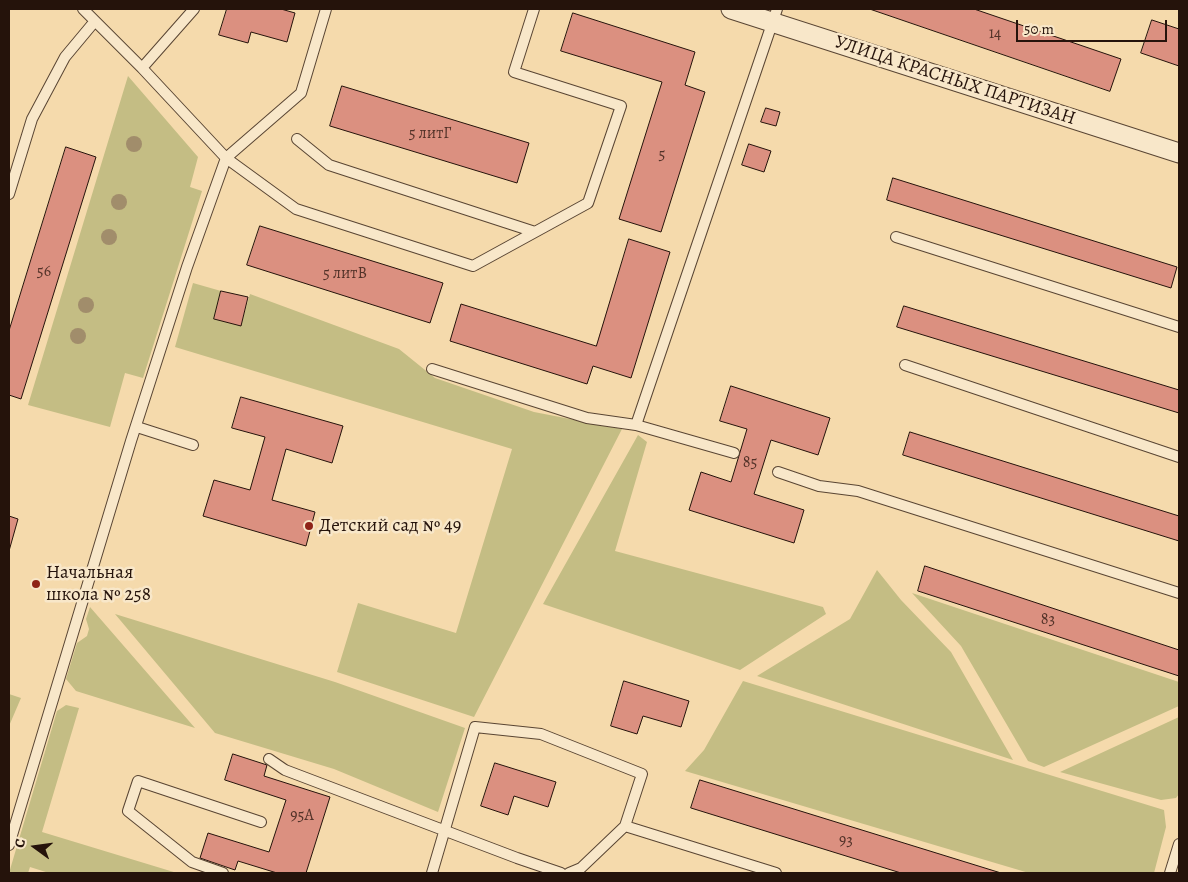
<!DOCTYPE html>
<html>
<head>
<meta charset="utf-8">
<style>
	body { margin:0 }
	#map { position:relative; width:1188px; height:882px; overflow:hidden; background:#f5daac; font-family:Alegreya,serif }
	canvas { display:block }
	.frame { position:absolute; inset:0; border:10px solid #25130b; pointer-events:none }
	.north { position:absolute; left:10px; top:822px; width:50px; height:50px; -webkit-text-stroke:4px #f8e7c9; paint-order:stroke; rotate:284deg; font-size:14px; font-weight:700; line-height:20px; text-align:center; color:#25130b }
	.north::after { content:''; display:block; margin:auto; width:18px; height:22px; background:#25130b; clip-path:polygon(50% 0,100% 100%,50% 72%,0 100%) }
	.scale { position:absolute; left:1016px; top:20px; width:151px; height:22px; box-sizing:border-box; border:2px solid #25130b; border-top:0; padding-left:6px; font-size:15px; line-height:18px; white-space:nowrap; color:#25130b; -webkit-text-stroke:4px #f8e7c9; paint-order:stroke }
</style>
</head>
<body>
<div id="map">
<canvas width="1188" height="882"></canvas>
<div class="frame"></div>
<div class="north">С</div>
<div class="scale">50 m</div>
</div>
<script>
const c = document.querySelector('canvas').getContext('2d');
c.lineJoin = 'round';
function paint(path, color) {
  c.fillStyle = color;
  c.fill(path, 'evenodd');
}
function strokePath(path, color, width, dash) {
  c.strokeStyle = color;
  c.lineWidth = width;
  c.lineCap = dash ? 'butt' : 'round';
  c.setLineDash(dash || []);
  c.stroke(path);
}
function write(font, color, halo, rows, align = 'center') {
  c.font = font + ' Alegreya,serif';
  c.lineWidth = 5;
  c.setLineDash([]);
  c.textBaseline = 'middle';
  c.strokeStyle = halo;
  c.fillStyle = color;
  for (const [text, x, y, turn = 0] of rows) {
    c.save();
    c.translate(x, y);
    c.rotate((+turn || 0) * Math.PI / 180);
    c.textAlign = isNaN(turn) ? turn : align;
    if (halo) c.strokeText(text, 0, 0);
    c.fillText(text, 0, 0);
    c.restore();
  }
}
paint(new Path2D(`
	M128,76L198,157L190,187L202,191L143,378L125,373L110,427L28,405Z
	M193,283L221,291L215,319L241,325L250,294L399,349L435,378L534,412L622,429L474,717L337,672L358,603L456,633L512,449L175,347Z
	M638,435L647,442L615,551L823,607L826,614L740,670L543,604Z
	M877,570L901,600L951,652L1013,760L757,676L850,619Z
	M912,593L1179,682V706L1044,767L1028,761L961,646Z
	M90,607L195,728L76,691L66,679L77,643L87,636L89,629L86,619Z
	M115,614L335,682L465,728L438,812L334,769L215,733Z
	M743,681L1164,810L1166,827L1154,873H1029L685,771L704,750Z
	M9,694L21,698L9,726Z
	M66,705L79,708L42,832L177,873H49L30,867L28,873H9L57,711Z
	M1179,717V794L1176,798L1161,800L1060,772Z`), '#c4bd84');
const building = new Path2D(`
	M227,9H281L295,13L287,42L251,32L248,43L219,35Z
	M870,9H974L1121,59L1110,91Z
	M573,13L695,52L685,85L705,92L661,232L619,219L662,82L561,51Z
	M1152,20L1179,29V66L1141,53Z
	M342,86L529,143L517,183L330,126Z
	M766,108L780,112L776,126L761,122Z
	M749,144L771,151L764,172L742,165Z
	M66,147L96,157L21,399L9,395V331Z
	M893,178L1177,267L1171,288L887,200Z
	M260,226L443,283L430,323L247,265Z
	M629,239L670,252L631,378L593,366L587,384L450,341L461,304L596,346Z
	M221,291L248,297L241,326L214,319Z
	M904,306L1179,390V413L897,327Z
	M731,386L830,418L818,455L771,440L754,494L804,510L794,543L689,510L701,472L731,482L747,429L720,421Z
	M241,397L343,426L332,463L286,449L272,500L315,512L306,546L203,516L214,480L250,490L265,437L232,428Z
	M910,432L1179,516V541L903,455Z
	M9,516L18,519L9,551Z
	M925,566L1179,650V676L918,591Z
	M624,681L689,701L681,727L643,716L637,734L611,726Z
	M233,754L267,765L264,776L330,797L306,873H277L238,861L235,870L200,858L208,833L269,852L286,800L225,780Z
	M495,763L556,782L548,807L514,796L508,815L481,806Z
	M700,780L1001,873H901L691,808Z`);
paint(building, '#db9080');
strokePath(building, '#25130b', 1);
const lane = new Path2D(`
	M83,9L142,68L226,158L296,209L473,266L588,203L621,106L514,72L534,9
	M142,68L194,9
	M297,139L329,165L535,232
	M9,194L32,119L65,57L95,21
	M896,237L1179,327
	M905,365L1179,457
	M432,369L587,418L636,425L734,453
	M636,425L777,9
	M137,427L193,445
	M778,472L819,486L858,491L1179,593
	M269,759L285,770L517,858L561,873
	M9,845L131,441L187,267L226,158L301,93L326,9
	M223,873L192,862L128,811L138,781L261,822
	M432,873L475,727L541,734L642,774L625,826
	M569,873L581,868L625,826L776,873
	M1170,873L1179,844`);
const street = new Path2D(`
	M731,9L1179,153`);
strokePath(lane, '#594533', 12);
strokePath(street, '#594533', 21);
strokePath(lane, '#f8e7c9', 10);
strokePath(street, '#f8e7c9', 19);
c.fillStyle = '#a18d6b';
for (const [x, y] of [
	[134,144],
	[119,202],
	[109,237],
	[86,305],
	[78,336]
]) {
  c.beginPath();
  c.arc(x, y, 8, 0, 2 * Math.PI);
  c.fill();
}
for (const [x, y, r, color] of [
	[309,526,5,"#8f2418"],
	[36,584,5,"#8f2418"]
]) {
  const dot = new Path2D();
  dot.arc(x, y, r, 0, 2 * Math.PI);
  c.fillStyle = color;
  c.fill(dot);
  strokePath(dot, '#f8e7c9', 2);
}
write('16px', '#523228', null, [
	["14",995,34],
	["5 литГ",430,134],
	["5",662,155],
	["56",44,272],
	["5 литВ",345,274],
	["85",750,463],
	["83",1048,620],
	["95А",302,816],
	["93",846,841]
]);
write('19px', '#25130b', '#f8e7c9', [
	["УЛИЦА КРАСНЫХ ПАРТИЗАН",955,81,18]
]);
write('19px', '#25130b', '#f8e7c9', [
	["Детский сад № 49",319,526],
	["Начальная",46,573],
	["школа № 258",46,595]
], 'left');
</script>
</body>
</html>
